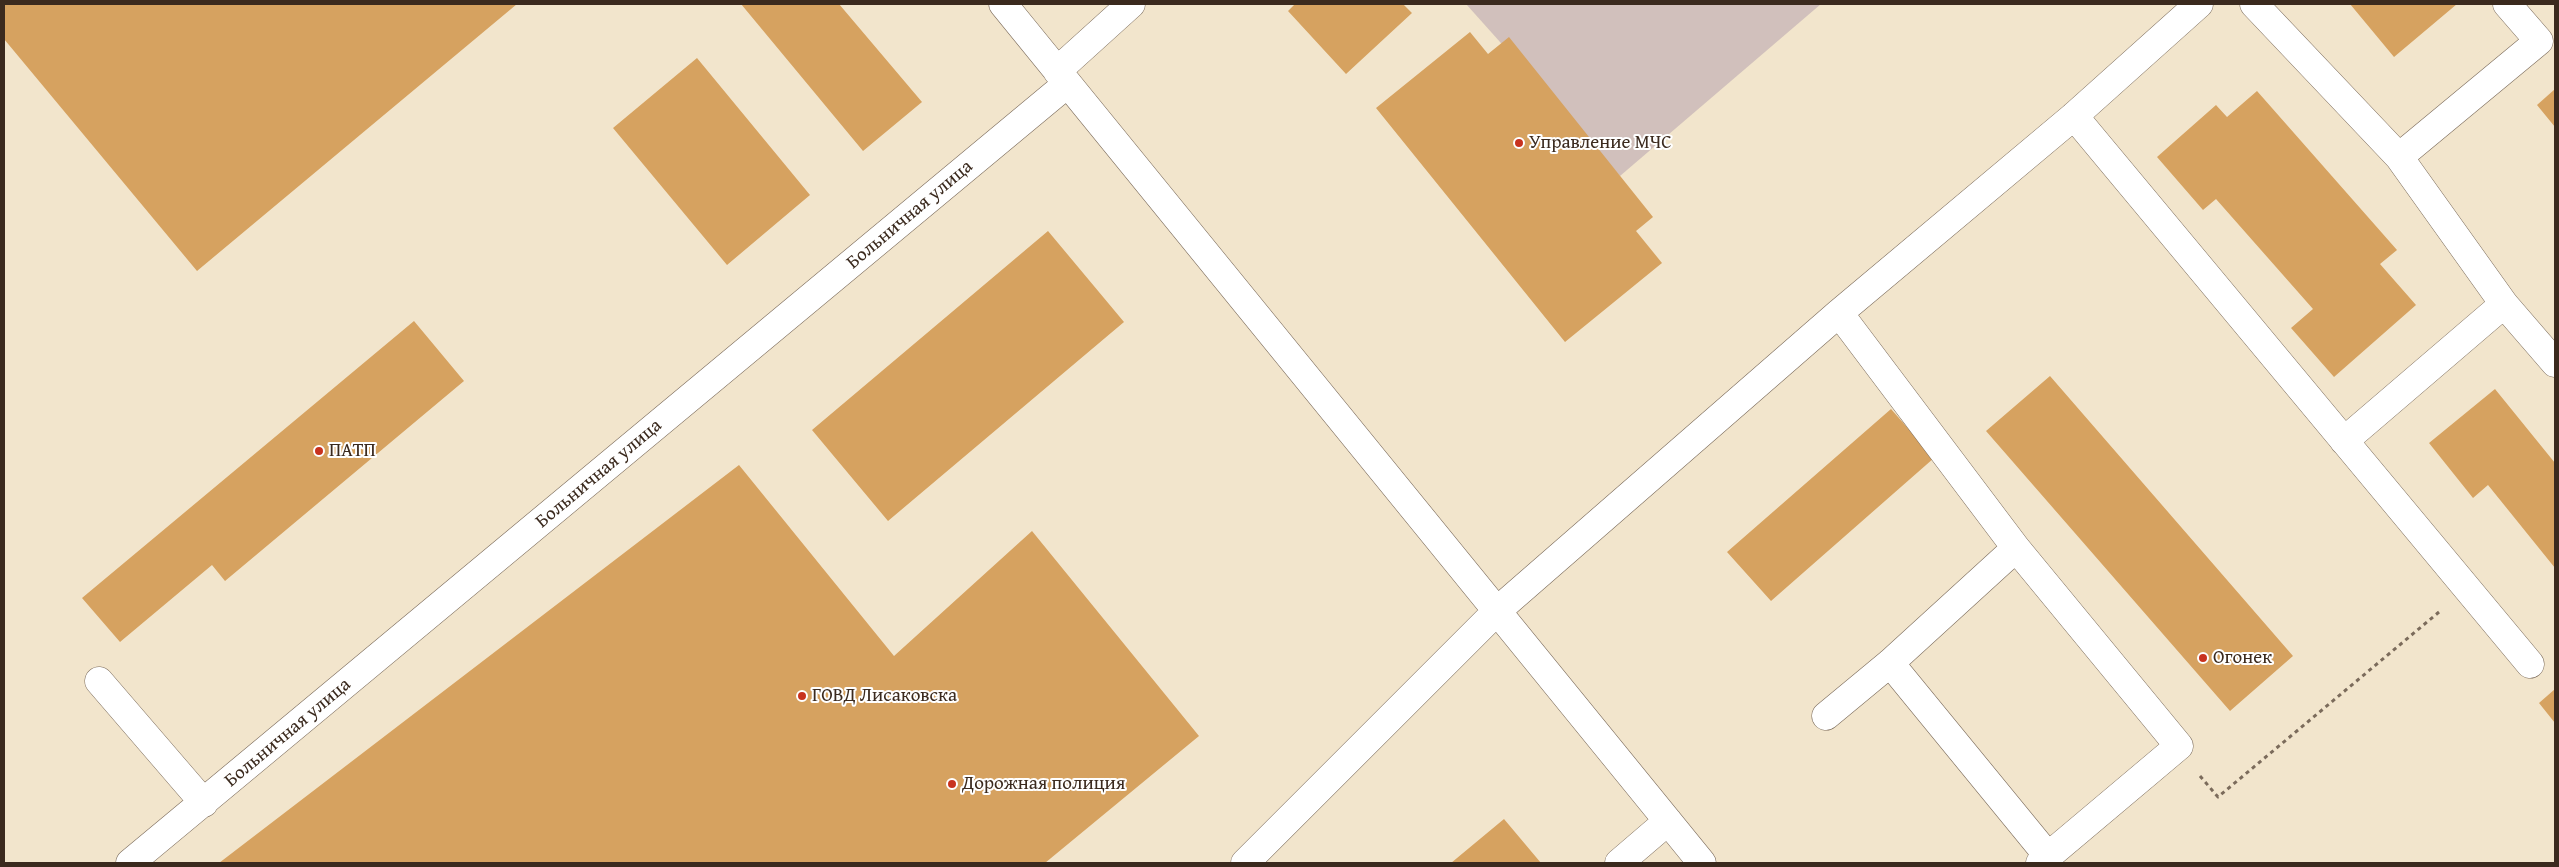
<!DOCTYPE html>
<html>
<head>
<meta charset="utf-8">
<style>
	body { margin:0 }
	#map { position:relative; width:2559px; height:867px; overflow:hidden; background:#f2e5cc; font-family:"Gentium Book Plus",serif }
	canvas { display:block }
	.frame { position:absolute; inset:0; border:5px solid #3b2a1e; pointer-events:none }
</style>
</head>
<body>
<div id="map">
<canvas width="2559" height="867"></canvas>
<div class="frame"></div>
</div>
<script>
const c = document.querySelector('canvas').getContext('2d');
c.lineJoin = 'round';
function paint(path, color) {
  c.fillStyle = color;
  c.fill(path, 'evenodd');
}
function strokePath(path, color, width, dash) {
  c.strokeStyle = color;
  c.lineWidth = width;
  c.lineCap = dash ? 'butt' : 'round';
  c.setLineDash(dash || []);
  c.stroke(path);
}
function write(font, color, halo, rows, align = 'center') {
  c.font = font + ' "Gentium Book Plus",serif';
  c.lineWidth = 4;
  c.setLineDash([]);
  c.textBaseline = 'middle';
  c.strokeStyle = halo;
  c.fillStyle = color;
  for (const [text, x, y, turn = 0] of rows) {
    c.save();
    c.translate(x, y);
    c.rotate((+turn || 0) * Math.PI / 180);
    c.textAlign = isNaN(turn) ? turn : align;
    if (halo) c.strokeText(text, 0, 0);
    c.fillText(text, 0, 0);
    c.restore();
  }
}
paint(new Path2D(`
	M1466,4H1821L1620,176Z`), '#d1c0bc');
paint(new Path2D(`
	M4,4H517L197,271L4,39Z
	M741,4H839L922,102L863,151Z
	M1295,4H1403L1412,13L1346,74L1288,11Z
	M2350,4H2457L2394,57Z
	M1470,32L1488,54L1509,37L1653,217L1636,231L1662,263L1565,342L1376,108Z
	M697,58L810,195L727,265L613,128Z
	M2555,89V127L2537,105Z
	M2257,91L2397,250L2380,264L2416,305L2334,377L2291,328L2313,309L2216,199L2203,210L2157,157L2216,105L2227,117Z
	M1048,231L1124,322L888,521L812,430Z
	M414,321L464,381L225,581L212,565L120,642L82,598Z
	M2050,376L2293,656L2230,711L1986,431Z
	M2495,389L2555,463V568L2488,485L2473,498L2429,443Z
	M1891,409L1934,458L1771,601L1727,552Z
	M739,465L894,656L1032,531L1199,736L1045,863H219Z
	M2555,689V723L2539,703Z
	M1504,819L1541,863H1451Z`), '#d6a260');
const minor = new Path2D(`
	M1003,4L1702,863
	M2254,4L2399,157L2504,304L2555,363
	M1057,71L1131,4
	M2074,116L2530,664
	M2399,157L2539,41L2507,4
	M1839,313L2016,548L2179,746L2040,863
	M2344,441L2504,304
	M1890,663L2048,856
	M99,681L204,803
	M1826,716L1890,663L2016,548
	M130,863L1067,84
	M1245,863L1498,610L1839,313L2074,116L2199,4
	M1619,863L1668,821`);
strokePath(minor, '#7b6b5b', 29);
strokePath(new Path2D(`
	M2200,776L2218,797L2439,612`), '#7b6b5b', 3, [4, 4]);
strokePath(minor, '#fff', 28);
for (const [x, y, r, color] of [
	[1519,143,5,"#c8321e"],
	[319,451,5,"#c8321e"],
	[2203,658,5,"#c8321e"],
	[802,696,5,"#c8321e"],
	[952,784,5,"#c8321e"]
]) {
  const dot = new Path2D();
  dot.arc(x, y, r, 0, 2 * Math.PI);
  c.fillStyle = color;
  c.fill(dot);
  strokePath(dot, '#fff', 2);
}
write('19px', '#3b2a1e', '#fff', [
	["Управление МЧС",1529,143],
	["ПАТП",329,451],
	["Огонек",2213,658],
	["ГОВД Лисаковска",812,696],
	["Дорожная полиция",962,784]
], 'left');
write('19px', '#3b2a1e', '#fff', [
	["Больничная улица",910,215,-40],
	["Больничная улица",599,474,-40],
	["Больничная улица",288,733,-40]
]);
</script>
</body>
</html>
